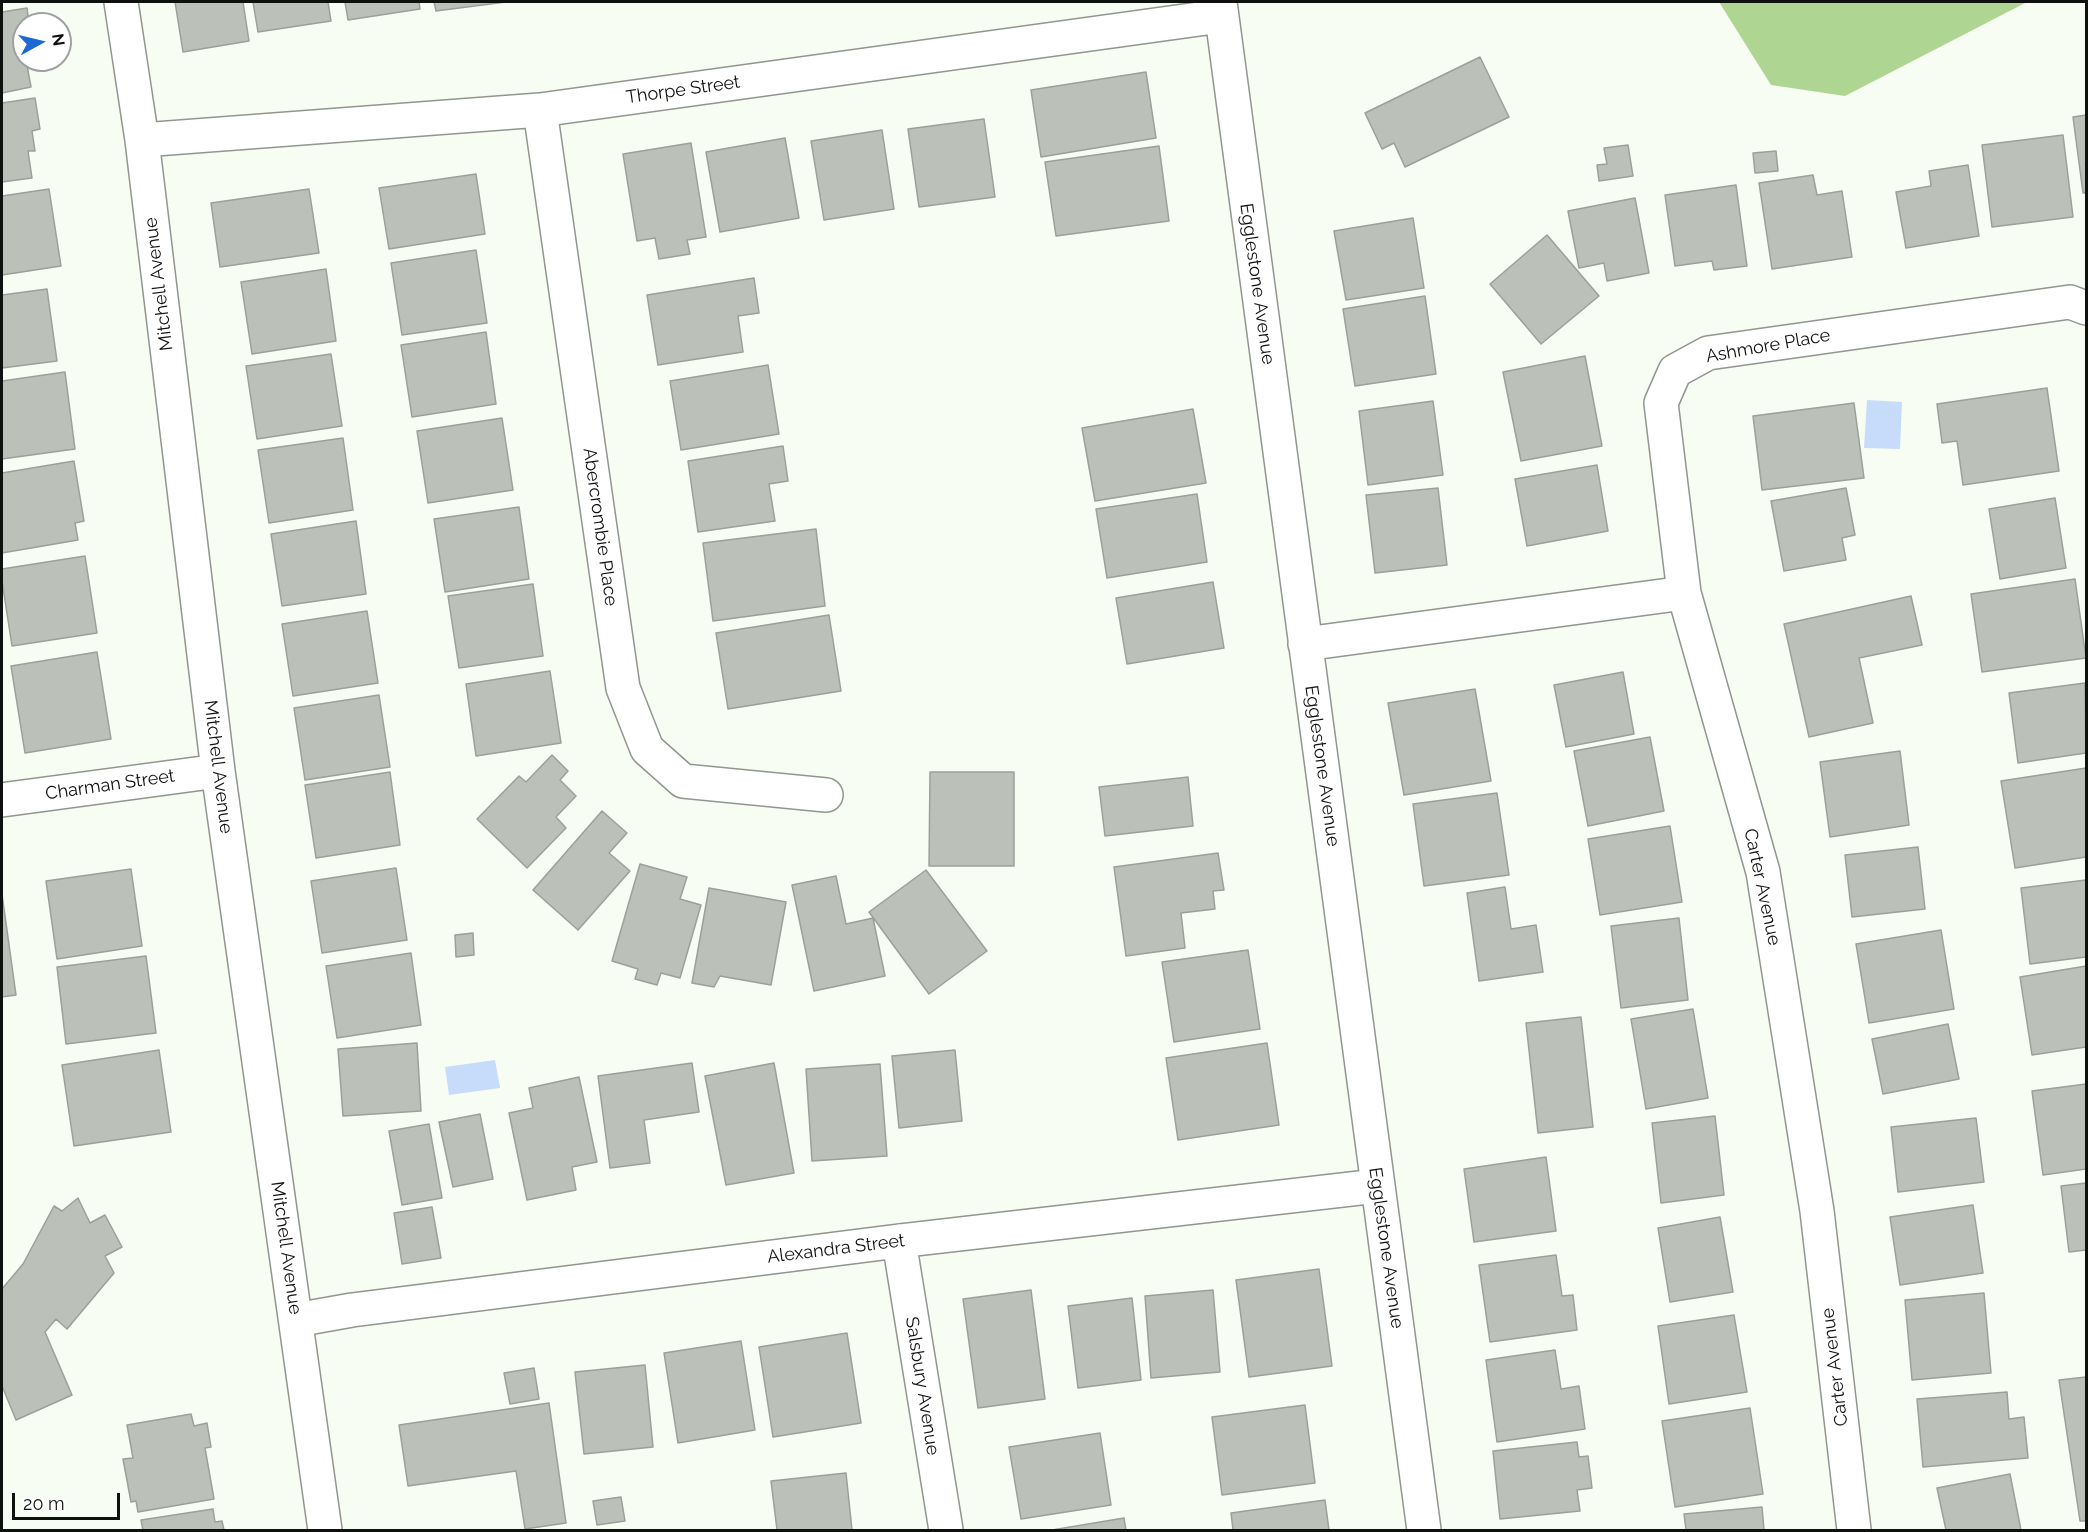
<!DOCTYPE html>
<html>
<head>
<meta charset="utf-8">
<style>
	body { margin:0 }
	#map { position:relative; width:2088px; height:1532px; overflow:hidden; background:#f8fdf4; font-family:Raleway,sans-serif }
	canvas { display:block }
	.frame { position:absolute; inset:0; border:3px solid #0f110e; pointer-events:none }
	.north { position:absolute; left:12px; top:12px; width:60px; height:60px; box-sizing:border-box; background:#fff; border:2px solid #9fa09f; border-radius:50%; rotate:82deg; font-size:16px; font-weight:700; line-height:24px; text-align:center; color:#0f110e }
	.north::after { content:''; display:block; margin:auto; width:21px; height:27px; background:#1d69d4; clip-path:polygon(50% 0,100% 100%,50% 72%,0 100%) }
	.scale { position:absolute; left:12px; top:1493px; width:108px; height:27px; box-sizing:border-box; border:3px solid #0f110e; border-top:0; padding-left:8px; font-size:18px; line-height:21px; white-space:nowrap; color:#0f110e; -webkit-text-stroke:4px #fff; paint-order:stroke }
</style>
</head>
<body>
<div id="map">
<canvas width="2088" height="1532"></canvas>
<div class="frame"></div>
<div class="north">N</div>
<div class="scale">20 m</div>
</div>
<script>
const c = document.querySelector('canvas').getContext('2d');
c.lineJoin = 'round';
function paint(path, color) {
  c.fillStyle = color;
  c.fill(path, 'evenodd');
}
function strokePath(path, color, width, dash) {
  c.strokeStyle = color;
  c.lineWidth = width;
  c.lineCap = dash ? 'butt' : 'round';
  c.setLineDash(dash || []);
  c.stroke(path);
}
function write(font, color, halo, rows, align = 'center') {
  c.font = font + ' Raleway,sans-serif';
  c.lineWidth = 4.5;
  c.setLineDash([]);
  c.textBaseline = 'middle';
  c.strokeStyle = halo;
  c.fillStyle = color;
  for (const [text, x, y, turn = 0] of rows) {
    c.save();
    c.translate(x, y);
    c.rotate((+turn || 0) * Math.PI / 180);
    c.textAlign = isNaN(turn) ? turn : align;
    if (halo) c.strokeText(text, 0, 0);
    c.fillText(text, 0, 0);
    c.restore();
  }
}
paint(new Path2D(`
	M1719,2H2027L1845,96L1771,85Z`), '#aed692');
paint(new Path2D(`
	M1867,400L1902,402L1900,449L1864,448Z
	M495,1060L500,1088L449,1095L445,1067Z`), '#c7dcfb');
const building = new Path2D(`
	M175,2H243L249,41L183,52Z
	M253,2H328L331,21L258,32Z
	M345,2H419L420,9L348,20Z
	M434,2H506L436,11Z
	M27,8L29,24H24V60H26L31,87L2,93V12Z
	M1480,57L1509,117L1405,167L1394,143L1382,149L1365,113Z
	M1146,72L1156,138L1041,157L1031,90Z
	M35,98L40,129L32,131L35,151H28L32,178L2,182V103Z
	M2086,115V193H2083L2073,117Z
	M984,119L995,197L919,207L908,129Z
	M882,130L894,209L824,220L811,141Z
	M2063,135L2073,217L1992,227L1982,145Z
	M785,138L799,218L720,232L706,152Z
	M691,143L706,237L687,240L690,254L659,259L655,238L637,241L623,154Z
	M1628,145L1633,176L1599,181L1597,165L1607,164L1604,148Z
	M1159,146L1169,221L1056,236L1045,162Z
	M1776,151L1778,171L1755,173L1753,153Z
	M1968,165L1979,236L1906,248L1896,192L1931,186L1929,171Z
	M476,174L485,234L389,249L379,188Z
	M1813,175L1817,195L1842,191L1852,257L1772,269L1759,183Z
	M1736,185L1747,266L1714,270L1712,261L1675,266L1665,195Z
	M49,189L61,266L2,275V196Z
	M309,189L319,253L220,267L211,203Z
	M1635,198L1649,273L1607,281L1604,263L1579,268L1568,211Z
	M1413,218L1424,288L1346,300L1334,231Z
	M1547,235L1599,296L1541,344L1490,284Z
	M476,250L487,323L402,335L391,263Z
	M326,269L336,341L252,354L241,282Z
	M754,278L759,313L738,316L743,352L658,365L647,295Z
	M47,289L57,361L2,368V295Z
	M1425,296L1436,374L1355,386L1343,309Z
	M486,332L496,404L412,417L401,345Z
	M331,354L342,426L257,439L246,366Z
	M1585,356L1602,446L1521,461L1503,372Z
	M768,365L779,434L681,450L670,381Z
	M65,372L75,449L2,459V381Z
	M2047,388L2059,471L1963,485L1957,441L1942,443L1937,404Z
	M1433,401L1443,475L1368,485L1359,411Z
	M1854,403L1864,478L1762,490L1753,416Z
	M1193,409L1206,483L1095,501L1082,428Z
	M502,418L513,490L428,503L417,431Z
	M343,438L353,510L269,523L258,450Z
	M783,446L788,481L769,484L775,521L698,532L688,461Z
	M74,461L84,521L75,523L78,540L2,553V473Z
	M1597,465L1608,531L1527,546L1515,479Z
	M1438,488L1447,565L1375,573L1366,495Z
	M1846,488L1855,535L1842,538L1846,560L1784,571L1771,501Z
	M1197,494L1207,562L1107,578L1096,509Z
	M2055,498L2066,568L2000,579L1989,509Z
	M519,507L529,579L445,592L434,519Z
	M356,521L366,594L282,606L271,534Z
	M816,529L825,606L713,621L703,543Z
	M85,556L97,633L12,646L2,581V569Z
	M2075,579L2086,658L1982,672L1971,594Z
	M1213,582L1224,648L1127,664L1116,598Z
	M533,584L543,656L459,668L448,596Z
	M1911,596L1922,645L1859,658L1873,723L1809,737L1784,624Z
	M367,611L378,683L293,696L282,624Z
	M829,615L841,691L728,709L716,633Z
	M97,652L111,739L25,753L11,666Z
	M550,671L561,743L476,756L466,684Z
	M1623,672L1634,734L1566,747L1554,685Z
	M2085,683L2086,753L2018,763L2009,693Z
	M1475,689L1491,781L1404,795L1388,703Z
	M379,695L390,767L305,780L294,708Z
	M1650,737L1664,811L1588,826L1574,751Z
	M1900,751L1909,825L1830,837L1820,762Z
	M552,755L568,771L560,780L576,796L556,817L566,828L527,868L477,819L519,776L526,782Z
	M2086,768V857L2015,868L2001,781Z
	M390,772L400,845L316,858L305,785Z
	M930,772H1014V866H929Z
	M1188,777L1193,826L1105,836L1099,787Z
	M1497,793L1509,875L1424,886L1413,804Z
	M602,811L627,833L609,853L630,871L578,930L533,890Z
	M1670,826L1682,902L1600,915L1588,839Z
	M1918,847L1925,909L1852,917L1845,855Z
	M1218,853L1224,890L1213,891L1215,909L1181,913L1185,948L1126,956L1114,867Z
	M640,864L687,877L680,899L701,905L680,978L661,973L657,985L635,979L638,969L612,961Z
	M396,868L407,940L322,953L311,881Z
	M131,869L142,946L57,959L46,881Z
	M926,870L987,951L929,994L869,912Z
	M836,876L846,924L873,918L885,976L814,991L792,885Z
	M2086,880V957L2030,964L2021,888Z
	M1505,887L1511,929L1536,925L1543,972L1479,981L1467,893Z
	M709,888L786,902L771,985L720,976L714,987L692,983Z
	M2,894L16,995L2,997Z
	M1679,918L1688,1000L1621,1008L1611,926Z
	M1941,930L1954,1009L1869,1023L1856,944Z
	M473,933L474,955L456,957L455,935Z
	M1248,950L1260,1029L1174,1042L1162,962Z
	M411,953L421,1025L337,1038L326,966Z
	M146,956L156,1033L66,1044L57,967Z
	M2086,966V1047L2032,1055L2020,977Z
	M1693,1009L1708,1098L1646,1109L1631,1019Z
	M1581,1017L1593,1127L1538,1133L1526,1023Z
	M1948,1024L1959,1079L1883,1094L1872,1039Z
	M417,1043L421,1111L343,1116L338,1049Z
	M1267,1043L1279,1125L1178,1140L1166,1058Z
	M159,1050L171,1132L74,1146L62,1065Z
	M955,1050L962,1121L899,1128L892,1056Z
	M692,1063L699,1112L644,1120L650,1163L610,1168L598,1076Z
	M774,1063L794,1173L726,1185L705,1076Z
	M880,1064L887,1156L812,1161L806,1069Z
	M579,1077L597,1162L572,1167L576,1190L527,1200L509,1113L533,1108L529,1088Z
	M2086,1084V1169L2043,1175L2032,1091Z
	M480,1114L493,1179L453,1187L439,1122Z
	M1715,1116L1724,1195L1661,1203L1652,1123Z
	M1976,1118L1984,1182L1898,1192L1891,1127Z
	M429,1124L442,1198L402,1205L389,1131Z
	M1546,1157L1556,1231L1474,1242L1464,1169Z
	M2086,1183V1250L2069,1252L2061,1186Z
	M78,1198L90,1223L105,1215L122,1247L105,1256L114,1273L67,1329L56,1319L45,1332L72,1395L16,1420L2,1386V1289L23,1264L54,1206L62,1211Z
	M1973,1205L1983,1273L1900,1285L1890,1217Z
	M432,1207L441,1258L402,1264L394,1213Z
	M1720,1217L1733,1292L1670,1302L1658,1228Z
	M1556,1255L1562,1296L1573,1295L1577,1330L1490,1342L1479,1265Z
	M1319,1269L1332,1366L1249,1377L1236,1280Z
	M1031,1290L1045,1399L978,1408L963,1299Z
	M1213,1290L1220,1372L1151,1378L1145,1296Z
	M1984,1293L1991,1373L1912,1380L1905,1300Z
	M1132,1298L1141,1380L1078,1388L1068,1306Z
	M1734,1315L1747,1392L1669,1404L1658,1326Z
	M847,1333L861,1423L773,1437L759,1347Z
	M741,1341L755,1430L678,1443L664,1353Z
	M1555,1350L1561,1389L1579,1386L1585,1429L1497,1442L1486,1360Z
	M645,1365L653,1447L584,1454L575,1372Z
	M534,1368L539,1399L510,1404L504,1373Z
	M2086,1377V1521H2080L2059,1380Z
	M2007,1392L2009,1419L2024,1417L2028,1458L1923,1467L1917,1399Z
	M549,1403L566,1523L525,1529L516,1471L408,1486L399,1425Z
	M1305,1405L1315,1483L1222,1495L1212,1417Z
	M1750,1408L1763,1494L1675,1507L1662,1421Z
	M191,1414L194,1426L207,1423L211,1447L205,1448L214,1499L138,1512L136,1501L131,1502L123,1459L133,1458L127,1425Z
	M1100,1433L1111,1505L1021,1519L1009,1447Z
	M1577,1442L1579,1457L1588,1456L1592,1488L1577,1490L1580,1511L1500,1519L1493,1451Z
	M846,1473L852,1530H777L771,1481Z
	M2010,1474L2021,1530H1946L1937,1488Z
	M621,1497L625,1521L597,1525L593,1501Z
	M1325,1500L1329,1530H1233L1231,1513Z
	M1762,1507L1764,1530H1686L1684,1514Z
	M213,1509L215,1522L222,1521L224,1530H143L141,1520Z
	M1124,1518L1126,1530H1052Z`);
paint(building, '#bbc1b8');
strokePath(building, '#9ba098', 1.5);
const minor = new Path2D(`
	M121,2L142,140L218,771L325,1530
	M1220,2L1424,1530
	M540,110L623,688L647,749L683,781L826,795
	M142,140L540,110L1221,16
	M1305,644L1684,593
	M2,800L218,771
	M899,1241L946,1530
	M296,1320L352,1310L899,1241L1377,1186
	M1854,1530L1817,1211L1763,872L1684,593L1661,403L1675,371L1708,353L2070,302L2086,308`);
strokePath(minor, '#91968e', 36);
strokePath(minor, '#fff', 33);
write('18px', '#0f110e', '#fff', [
	["Thorpe Street",683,90,-8],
	["Mitchell Avenue",159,284,-97],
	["Egglestone Avenue",1257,284,82],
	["Ashmore Place",1768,346,-10],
	["Abercrombie Place",600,527,82],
	["Egglestone Avenue",1322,766,82],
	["Mitchell Avenue",218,767,83],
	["Charman Street",110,785,-8],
	["Carter Avenue",1762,887,78],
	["Mitchell Avenue",286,1248,82],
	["Egglestone Avenue",1386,1248,82],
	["Alexandra Street",836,1249,-7],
	["Carter Avenue",1835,1367,-97],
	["Salsbury Avenue",922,1386,81]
]);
</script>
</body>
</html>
